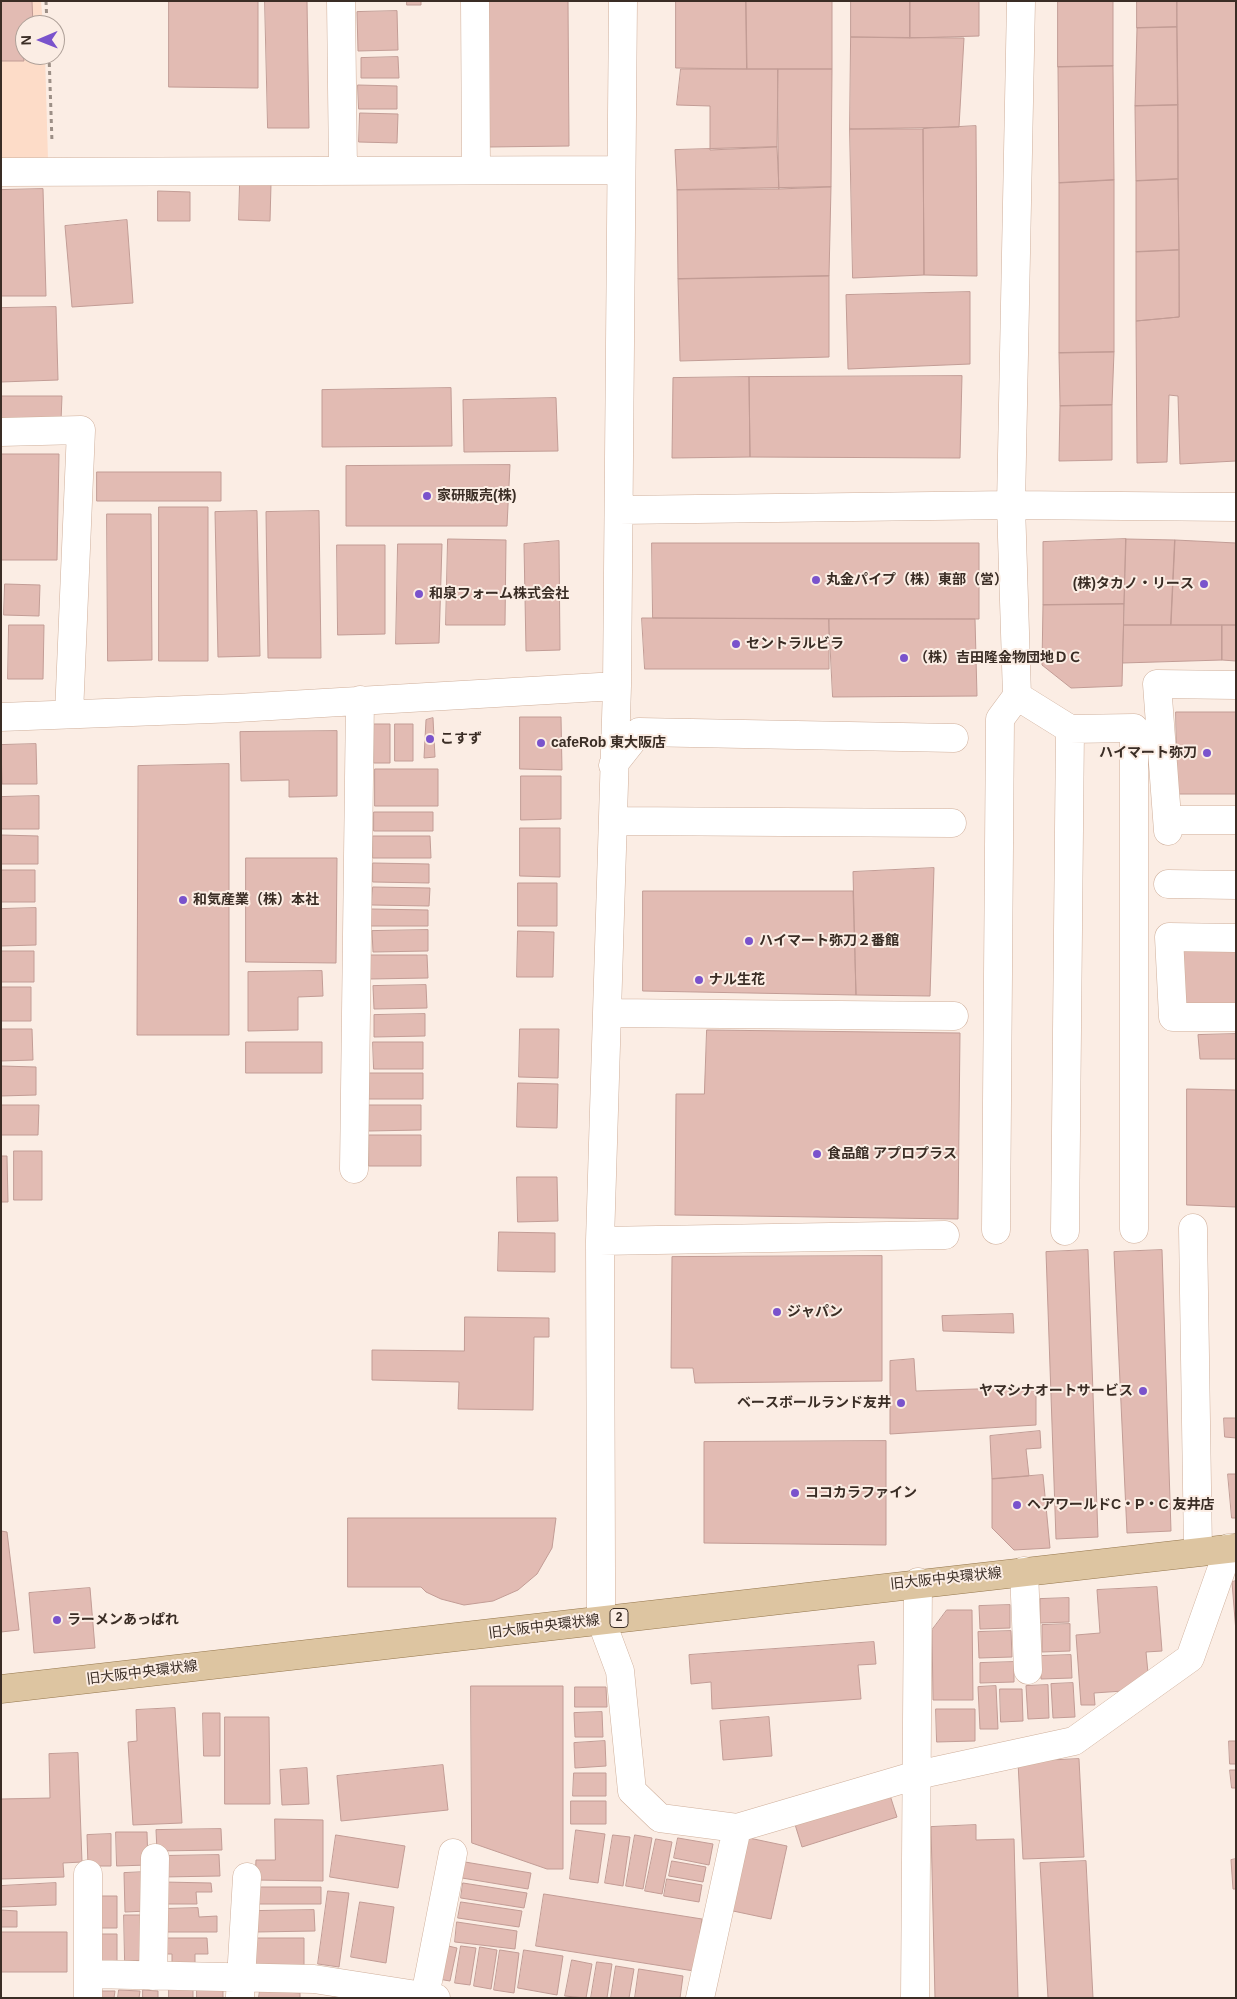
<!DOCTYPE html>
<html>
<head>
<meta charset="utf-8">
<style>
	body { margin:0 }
	#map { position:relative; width:1237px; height:1999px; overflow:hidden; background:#fbede4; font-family:Helvetica,sans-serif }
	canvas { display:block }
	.frame { position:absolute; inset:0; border:2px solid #3a2d25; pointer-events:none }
	.north { position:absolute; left:15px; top:15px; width:50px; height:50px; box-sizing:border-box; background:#fbede4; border:1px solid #aea098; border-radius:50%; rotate:269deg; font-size:14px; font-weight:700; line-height:20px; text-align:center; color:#3a2d25 }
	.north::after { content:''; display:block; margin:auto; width:18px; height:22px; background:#7a53cc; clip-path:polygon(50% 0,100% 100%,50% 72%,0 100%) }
</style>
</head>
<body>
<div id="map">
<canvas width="1237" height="1999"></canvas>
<div class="frame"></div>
<div class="north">N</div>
</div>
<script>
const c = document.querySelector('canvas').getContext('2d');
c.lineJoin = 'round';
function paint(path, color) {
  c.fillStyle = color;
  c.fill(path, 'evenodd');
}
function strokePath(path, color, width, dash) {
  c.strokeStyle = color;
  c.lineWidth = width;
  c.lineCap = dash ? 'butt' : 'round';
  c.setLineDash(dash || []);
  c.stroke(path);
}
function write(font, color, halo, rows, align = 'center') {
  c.font = font + ' Helvetica,"Noto Sans JP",sans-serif';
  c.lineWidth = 4;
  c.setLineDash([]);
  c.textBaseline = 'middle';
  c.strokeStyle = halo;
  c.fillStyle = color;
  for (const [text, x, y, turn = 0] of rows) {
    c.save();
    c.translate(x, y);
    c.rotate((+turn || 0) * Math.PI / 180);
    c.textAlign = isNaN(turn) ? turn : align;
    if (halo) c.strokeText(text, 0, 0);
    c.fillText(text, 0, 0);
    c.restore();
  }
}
paint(new Path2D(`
	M1,1H41L43,25H25V55H45L48,160H1Z`), '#fddcc8');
const building = new Path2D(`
	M1,1H32L33,25H25V55H35H23L24,61H1Z
	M169,1H258V88L169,87Z
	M265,1H307L309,128H268Z
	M407,1H421V5H407Z
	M488,1H568L569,146L489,147Z
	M676,1H746L747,69L676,68Z
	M746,1H832V69H747Z
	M851,1H910V38L851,37Z
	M910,1H979V36L910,38Z
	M1058,1H1113V66L1058,67Z
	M1137,1H1177V27L1137,28Z
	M1177,1H1236V461L1180,464L1178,396L1169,395L1167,462L1137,463L1136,321L1179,317Z
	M397,11L398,50L358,51L357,12Z
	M1177,27L1178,105L1135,106L1137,28Z
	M851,37L964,38L959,127L850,129Z
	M398,57L399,78H361V58Z
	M1113,66L1114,180L1059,183L1058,67Z
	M681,69H778L777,147L710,150V106L677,105Z
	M778,69H832L831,187L779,189Z
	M358,85L397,86V109H359Z
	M1178,105V179L1136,181L1135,106Z
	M360,113L398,114L397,143L359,142Z
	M976,126L977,276L924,275L923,129Z
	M850,129H923L924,275L853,278Z
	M777,147L779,189L677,190L675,150Z
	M1178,179L1179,250L1136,252V181Z
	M1114,180V352L1059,353V183Z
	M240,183L271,184L270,221L239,220Z
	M831,187L829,276L678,279L677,190Z
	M43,189L46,296H1V190Z
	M158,191L190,192V221H158Z
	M127,220L133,303L72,307L65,226Z
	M1179,250V317L1136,321V252Z
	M829,276V357L680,361L678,279Z
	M970,292V364L848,369L846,295Z
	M56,307L58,380L1,382V308Z
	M1114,352L1112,405L1060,406L1059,353Z
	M962,376L960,458L750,457L749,377Z
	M749,377L750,457L672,458L673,378Z
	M451,388L452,446L322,447V390Z
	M1,396H62L61,421H1Z
	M556,398L558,451L464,452L463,400Z
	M1112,405V460L1059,461L1060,406Z
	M1,454H59L57,560H1Z
	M510,465L507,526H346V466Z
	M97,472H221V501H97Z
	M159,507H208V661H159Z
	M257,511L260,656L218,657L215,512Z
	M319,511L321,658H268L266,512Z
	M107,514H151L152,660L108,661Z
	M448,539L506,540L505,625H446Z
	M1126,539L1124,604L1043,605V542Z
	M1126,539L1175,540L1171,625H1124Z
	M1175,540L1236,543V625H1171Z
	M559,541L560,650L526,651L524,544Z
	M652,543H979V619L653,618Z
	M398,544H442L439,643L396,644Z
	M337,545H385V634L338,635Z
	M5,584L40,585L39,616L4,615Z
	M1124,604L1122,686L1071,688L1042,665L1043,605Z
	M642,618L829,619V669H645Z
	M829,619H975L977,696L833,697Z
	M9,625H44L43,679H8Z
	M1124,625H1222V660L1123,663Z
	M1222,625H1236V661L1222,660Z
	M1176,712H1236V794H1178Z
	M520,717H561L562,770L520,769Z
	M433,718L435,757L424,758L426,720Z
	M374,724H390V763H374Z
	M395,724H413V761H395Z
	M337,731V796L289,797V780L241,781L240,732Z
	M36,744L37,784H2L1,745Z
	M229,764V1035H137L138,766Z
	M375,769H438V806H375Z
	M521,776H561V819L521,820Z
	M39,796V829H1V797Z
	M374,812H433V831H374Z
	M520,828H560V877L520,876Z
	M1,835L38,836V864H1Z
	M373,836H430L431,858H373Z
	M246,858H337L336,963L246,962Z
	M373,863L429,864V883L373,882Z
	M934,868L930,996L856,995L853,872Z
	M1,870H35V902H1Z
	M518,883H557V926H518Z
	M373,887L430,888L429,906L372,905Z
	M643,891H853L856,995L643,991Z
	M36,908V945L1,946V909Z
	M371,909L428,910V926H371Z
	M428,930V951L373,952L372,931Z
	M518,931L554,932L553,977H517Z
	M1173,945L1236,950V1006H1177Z
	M1,951H34V982H1Z
	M370,955H427L428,978L370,979Z
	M322,971L323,996L298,997V1030L248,1031V972Z
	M426,985L427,1008L374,1009L373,986Z
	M1,987H31V1021H1Z
	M425,1014V1036L374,1037V1015Z
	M1,1029H32L33,1060L1,1061Z
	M520,1029H559L558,1078L519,1077Z
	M707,1030L960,1033L958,1219L675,1215L676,1094H704Z
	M1236,1034V1059H1200L1198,1035Z
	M246,1042H322V1073H246Z
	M373,1042H423V1069H374Z
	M1,1066L36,1067V1095L1,1096Z
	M369,1073H423V1099H369Z
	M518,1083L558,1084L557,1128L517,1127Z
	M1187,1089L1236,1090V1207L1187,1205Z
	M1,1105H39L38,1135H1Z
	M369,1105H421V1130L369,1131Z
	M369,1135H421V1166H369Z
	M14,1151H42V1200H14Z
	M1,1156H7L8,1202H1Z
	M517,1177H557L558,1221L518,1222Z
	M499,1232L555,1233V1272L498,1271Z
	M1088,1250L1098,1537L1056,1539L1046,1252Z
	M1162,1250L1171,1531L1127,1533L1114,1252Z
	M882,1256V1381L695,1383L693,1368H671L672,1257Z
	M1013,1314L1014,1333L943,1331L942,1316Z
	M465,1317L549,1318V1337H534L533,1410L458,1409L459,1382L372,1380V1350L464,1351Z
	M914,1359L916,1391L1036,1387V1425L890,1434V1361Z
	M1224,1418H1236V1438L1225,1437Z
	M1040,1431L1041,1448L1026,1449L1029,1476L992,1479L990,1436Z
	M886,1441V1545L704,1543V1442Z
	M1228,1474H1236V1518H1232Z
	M1043,1475L1050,1548L1014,1550L992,1528V1479Z
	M348,1518H556L552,1548L537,1574L518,1590L493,1601L464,1605L441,1599L426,1592L421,1587H348Z
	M1,1531L7,1532L19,1630L1,1632Z
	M1236,1581V1632L1232,1582Z
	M1157,1587L1162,1651L1146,1652L1148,1673L1123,1691L1094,1693L1095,1705H1081L1076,1635L1100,1633L1097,1590Z
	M90,1588L95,1648L34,1653L29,1593Z
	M1069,1598V1622L1040,1623V1599Z
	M1010,1605V1628L980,1629L979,1606Z
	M947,1610H972L973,1700H933L932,1630Z
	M1070,1624V1651L1042,1652V1625Z
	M1011,1631L1012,1657L979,1658L978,1632Z
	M874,1642L876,1664L858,1665L861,1699L712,1709L711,1682L691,1684L689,1655Z
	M1071,1655L1072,1678L1041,1679L1040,1656Z
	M1014,1662V1682L980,1683V1663Z
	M1073,1683L1075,1717L1053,1718L1051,1684Z
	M1048,1685L1049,1718L1028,1719L1026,1686Z
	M471,1686H563V1869H547L472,1843Z
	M996,1686L998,1729H980L978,1687Z
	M575,1687H606L607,1707H575Z
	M1000,1689H1022L1023,1721L1001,1722Z
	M175,1708L182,1823L133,1825L128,1742L137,1741L136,1710Z
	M936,1709H975V1741L937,1742Z
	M602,1712L603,1737H575L574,1713Z
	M203,1713H220V1756H204Z
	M225,1717H269L270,1804H225Z
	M769,1717L772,1756L723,1760L720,1721Z
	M605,1741L606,1766L575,1768L574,1743Z
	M1229,1741H1236V1764H1230Z
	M78,1753L82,1862L63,1863L64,1877L1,1879V1799L50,1798L49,1754Z
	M1079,1759L1084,1857L1023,1859L1018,1762Z
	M443,1765L448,1810L341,1821L337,1776Z
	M307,1768L309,1804L282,1805L280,1770Z
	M1230,1770H1236V1788H1232Z
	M574,1773H606V1796H573Z
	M888,1789L897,1817L802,1847L793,1818Z
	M571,1801H606V1824H571Z
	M275,1819L323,1820V1881L255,1880L256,1860H275Z
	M976,1825V1840L1014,1839L1018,1998H935L931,1827Z
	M221,1829L222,1850L157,1851L156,1830Z
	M576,1830L605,1834L598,1883L570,1879Z
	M116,1832H147L148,1865L117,1866Z
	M111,1834V1866H88L87,1835Z
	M336,1835L405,1846L398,1888L330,1877Z
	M613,1835L630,1837L623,1886L605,1883Z
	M635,1835L652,1838L643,1889L626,1886Z
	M678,1838L713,1844L709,1865L674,1858Z
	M749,1838L787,1846L771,1919L733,1911Z
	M656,1839L672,1842L662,1894L645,1891Z
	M219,1855L220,1876L162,1877L161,1856Z
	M1236,1859V1889H1233L1231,1860Z
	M672,1861L706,1867L703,1882L669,1876Z
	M1086,1861L1093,1998H1048L1040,1863Z
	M465,1862L531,1873L528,1889L462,1878Z
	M146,1872L148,1911L125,1912L124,1873Z
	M667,1879L702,1885L699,1902L664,1896Z
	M163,1882L211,1883L212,1892H196L197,1904H163Z
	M56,1883V1905L1,1907V1886Z
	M463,1883L527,1893L524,1908L461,1898Z
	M256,1887H321V1904H256Z
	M328,1891L349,1893L339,1967L318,1964Z
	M544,1894L702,1919L694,1971L536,1946Z
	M96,1896H117V1928H96Z
	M360,1902L394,1907L386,1963L351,1957Z
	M461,1902L522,1911L519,1927L458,1918Z
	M198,1908L199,1917L217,1916V1932H162V1909Z
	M1,1910L17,1911V1927H1Z
	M314,1910L315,1931L256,1932V1911Z
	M124,1915H148L149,1960L125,1961Z
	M457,1922L517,1931L515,1949L455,1942Z
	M1,1932H67V1972H1Z
	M97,1934H117V1963H98Z
	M162,1938H207L208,1954H195V1965H172V1954H163Z
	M255,1938H304V1965L256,1966Z
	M444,1945L457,1948L450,1981L438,1979Z
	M461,1946L476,1948L470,1985L455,1983Z
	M480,1947L497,1950L491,1989L474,1986Z
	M500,1950L519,1953L514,1993L494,1990Z
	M524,1950L563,1956L557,1995L518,1988Z
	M572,1960L592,1964L586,1998L565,1996Z
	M597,1962L612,1964L607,1998H591Z
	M616,1966L634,1969L629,1998H611Z
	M639,1969L683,1976L680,1998H635Z
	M169,1989L193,1990V1998H169Z
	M197,1989L223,1990V1998H197Z
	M119,1990L140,1991L139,1998H118Z
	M143,1990L158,1991V1998H143Z
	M260,1990L300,1993V1998H259Z
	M98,1991H115L114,1998H97Z`);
paint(building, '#e2bbb3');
strokePath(building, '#c29c95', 1);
const minor = new Path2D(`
	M341,1L343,171
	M475,1L476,170
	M623,1L617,686L600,1241L601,1573V1620L620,1671L632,1791L660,1818L737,1828L917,1775L1074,1741L1190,1658L1229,1548
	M1,172L621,170
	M1,432L81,430L69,714
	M619,510L1011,505L1236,507
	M1017,696L1070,729
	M1,717L237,708L617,686
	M613,765L639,732L954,738
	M1168,820H1236
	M614,821L952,823
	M1168,831L1157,684L1236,685
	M1168,884L1236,885
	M1236,938L1169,937L1173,1017H1236
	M608,1013L954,1016
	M354,1169L360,700
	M1193,1228L1198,1551
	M996,1230L1000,719L1017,696L1011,505L1021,1
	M1065,1231L1070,729L1134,728V1229
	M600,1241L945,1235
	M1024,1571L1028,1670
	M88,1874V1998
	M89,1974L314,1979L436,1998
	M153,1976L155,1858
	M240,1996L247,1877
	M425,1996L453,1853
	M700,1998L737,1828
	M915,1998L918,1582`);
const major = new Path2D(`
	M1,1689L1236,1548`);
strokePath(minor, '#cfaf9b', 29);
strokePath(major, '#95774d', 29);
strokePath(new Path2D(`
	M46,1L47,25
	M49,55L52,142`), '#9c8f86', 3, [4, 4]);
strokePath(minor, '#fff', 28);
strokePath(major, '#ddc5a1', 28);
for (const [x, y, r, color] of [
	[427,496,5,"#7a53cc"],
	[816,580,5,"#7a53cc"],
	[1204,584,5,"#7a53cc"],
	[419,594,5,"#7a53cc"],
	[736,644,5,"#7a53cc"],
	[904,658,5,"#7a53cc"],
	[430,739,5,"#7a53cc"],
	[541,743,5,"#7a53cc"],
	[1207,753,5,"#7a53cc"],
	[183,900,5,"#7a53cc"],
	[749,941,5,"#7a53cc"],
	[699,980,5,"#7a53cc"],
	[817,1154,5,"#7a53cc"],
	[777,1312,5,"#7a53cc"],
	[1143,1391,5,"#7a53cc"],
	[901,1403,5,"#7a53cc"],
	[795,1493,5,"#7a53cc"],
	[1017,1505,5,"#7a53cc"],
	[57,1620,5,"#7a53cc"]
]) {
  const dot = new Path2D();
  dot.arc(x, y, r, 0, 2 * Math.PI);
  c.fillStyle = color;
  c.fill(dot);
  strokePath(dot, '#fbede4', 2);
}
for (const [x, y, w] of [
	[619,1618,18]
]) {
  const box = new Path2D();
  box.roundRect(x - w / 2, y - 9.5, w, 19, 4);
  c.fillStyle = '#fbede4';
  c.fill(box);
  strokePath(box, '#3a2d25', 1);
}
write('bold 12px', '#3a2d25', null, [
	["2",619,1618]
]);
write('bold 14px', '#3a2d25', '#fbede4', [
	["家研販売(株)",437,496],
	["丸金パイプ（株）東部（営）",826,580],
	["(株)タカノ・リース",1194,584,"right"],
	["和泉フォーム株式会社",429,594],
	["セントラルビラ",746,644],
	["（株）吉田隆金物団地ＤＣ",914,658],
	["こすず",440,739],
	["cafeRob 東大阪店",551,743],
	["ハイマート弥刀",1197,753,"right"],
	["和気産業（株）本社",193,900],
	["ハイマート弥刀２番館",759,941],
	["ナル生花",709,980],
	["食品館 アプロプラス",827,1154],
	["ジャパン",787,1312],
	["ヤマシナオートサービス",1133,1391,"right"],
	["ベースボールランド友井",891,1403,"right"],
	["ココカラファイン",805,1493],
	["ヘアワールドC・P・C 友井店",1027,1505],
	["ラーメンあっぱれ",67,1620]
], 'left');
write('14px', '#3a2d25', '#fbede4', [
	["旧大阪中央環状線",946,1579,-6],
	["旧大阪中央環状線",544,1627,-7],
	["旧大阪中央環状線",142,1673,-7]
]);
</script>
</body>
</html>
